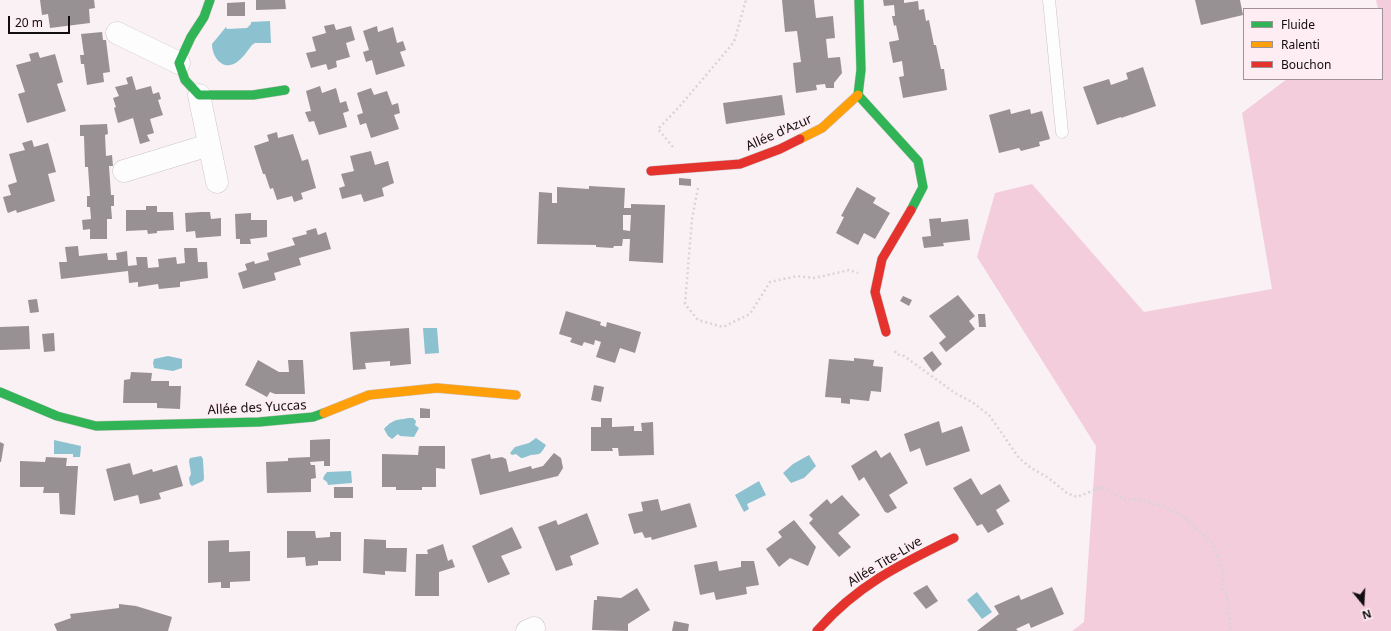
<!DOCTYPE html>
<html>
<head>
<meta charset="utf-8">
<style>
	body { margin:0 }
	#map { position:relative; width:1391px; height:631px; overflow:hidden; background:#faf1f4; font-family:"Noto Sans",sans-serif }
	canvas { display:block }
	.legend { position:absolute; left:1243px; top:8px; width:140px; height:72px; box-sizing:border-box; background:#feedf3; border:1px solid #a09398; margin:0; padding:5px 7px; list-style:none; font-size:12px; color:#120d0f }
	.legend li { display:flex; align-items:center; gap:8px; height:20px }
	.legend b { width:20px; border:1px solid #a09398 }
	.north { position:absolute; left:1343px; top:583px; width:40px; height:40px; -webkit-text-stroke:3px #feedf3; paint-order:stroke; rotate:162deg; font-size:11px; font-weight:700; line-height:16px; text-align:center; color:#120d0f }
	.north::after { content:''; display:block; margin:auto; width:14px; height:18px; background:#120d0f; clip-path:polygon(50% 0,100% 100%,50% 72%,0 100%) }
	.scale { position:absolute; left:8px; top:16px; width:62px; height:18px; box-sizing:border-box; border:2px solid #120d0f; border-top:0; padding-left:5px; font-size:12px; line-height:14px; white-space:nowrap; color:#120d0f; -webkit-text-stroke:3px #feedf3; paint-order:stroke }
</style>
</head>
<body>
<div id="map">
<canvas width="1391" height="631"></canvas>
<ul class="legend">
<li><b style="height:5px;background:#30b455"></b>Fluide</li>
<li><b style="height:5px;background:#ff9f0a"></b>Ralenti</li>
<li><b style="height:5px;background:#e5322d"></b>Bouchon</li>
</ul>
<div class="north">N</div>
<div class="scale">20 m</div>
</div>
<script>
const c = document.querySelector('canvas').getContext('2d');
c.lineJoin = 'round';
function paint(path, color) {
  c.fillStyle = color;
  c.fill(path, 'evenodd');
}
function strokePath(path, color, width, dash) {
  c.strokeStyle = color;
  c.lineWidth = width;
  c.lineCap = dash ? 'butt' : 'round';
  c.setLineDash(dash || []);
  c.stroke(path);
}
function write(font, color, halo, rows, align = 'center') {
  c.font = font + ' "Noto Sans",sans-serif';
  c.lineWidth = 4;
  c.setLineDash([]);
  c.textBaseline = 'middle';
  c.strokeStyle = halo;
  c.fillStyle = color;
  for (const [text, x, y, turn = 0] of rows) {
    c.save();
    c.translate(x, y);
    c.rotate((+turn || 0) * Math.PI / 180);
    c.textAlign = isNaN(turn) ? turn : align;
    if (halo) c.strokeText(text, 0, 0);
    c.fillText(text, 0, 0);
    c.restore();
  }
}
paint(new Path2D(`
	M1376,0H1391V631H1072L1084,622L1096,446L977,257L995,193L1032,184L1144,312L1272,289L1242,113L1287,79H1382V9H1378Z`), '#f3cddb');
paint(new Path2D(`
	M270,21L271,43H255L252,45C248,50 243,58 237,62C223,72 212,57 212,44L226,27L227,29L247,28L251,24V22Z
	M423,328H437L439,353L425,354Z
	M168,356L182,359V368L173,371L154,368L153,363L154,359Z
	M409,418H413L416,421L415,425L419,428L414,437L400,436L398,434L392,439L388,436L384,429C393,419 397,420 409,418Z
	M536,438L546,445C540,455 541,454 531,455C527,456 524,458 521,458L516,454L512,455L510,453L515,447L529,443Z
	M54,440L81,446L80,457H73V454H54Z
	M809,455L816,466L804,478L791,483L783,473L793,464Z
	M201,456L203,459L204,479L203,481L192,486L190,484L189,478L191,474L189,461L190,458Z
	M351,471L352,483L328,485L327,482L323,479L324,476L327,472Z
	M759,481L766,495L747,504L749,509L744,512L735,495Z
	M977,592L992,612L982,619L967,600Z`), '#8cc1d0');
paint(new Path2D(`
	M40,0H94L95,8L89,9L90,23L50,28L48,14L42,15Z
	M256,0H285L286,9L256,10Z
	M782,0H814L816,18L833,16L835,38L826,39L828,58L840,57L842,73L834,83V88H826L825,84L816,85L817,90L796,93L793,63L801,62L797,31L785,32Z
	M883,0H904V3L918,1L919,10L924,9L926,21L929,20L934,45H936L941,69H944L947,90L903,98L899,77L904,76L902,61L893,63L889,42L899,40L896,25L894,26L892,16H895L894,5L884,6Z
	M1195,0H1240L1243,15L1201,25Z
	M245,2V16H227V3Z
	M334,24L336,30L351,26L355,40L346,43L350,57L336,61L337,67L328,70L326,64L311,68L306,53L316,51L312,37L326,33L324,26Z
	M377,26L378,32L393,27L397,43L403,41L406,50L400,52L405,66L376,75L372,60L366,62L363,52L369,50L363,31Z
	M102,32L103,40H106L110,72L103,73L104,82L87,85L84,64H81L80,55H84L81,34Z
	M38,52L40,58L55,54L63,82L57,84L66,111L27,123L18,94L25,92L16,65L31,61L29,54Z
	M1143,67L1156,106L1121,118V117L1097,125L1083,87L1109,79L1111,85L1128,79L1126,73Z
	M132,76L136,90L151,86L153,94L159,92L161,99L158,100L163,115L150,119L154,133L147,135L150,141L140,144L133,118L118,123L114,108L116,107L113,98L119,96L115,87L128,84L126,78Z
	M320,86L322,93L336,88L340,103L346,101L349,111L343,113L347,127L319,135L314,121L309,122L305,112L311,111L306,91Z
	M371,88L374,95L387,91L392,105L398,103L400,113L394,115L399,129L371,138L366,123L360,125L357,115L363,113L357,93Z
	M782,95L785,115L726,124L723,103Z
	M1010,109L1011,114L1030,109L1031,114L1042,111L1050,139L1039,142L1040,146L1021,151L1019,148L999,153L989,115Z
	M107,124L108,134L105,135L106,156L112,155L113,166H109L111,195H114V206H111L112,219H107V239H90V229L83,230L82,220L91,219L90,207H87V196H90L88,167H85L84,136H80V125Z
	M277,132L278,138L293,134L302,161L308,159L316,188L301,193L303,199L294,202L292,196L277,200L273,188L270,189L265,174H263L254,146L269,141L267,135Z
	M32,140L34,147L48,143L56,172L48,174L55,201L17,213L16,210L8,213L7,211L3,197L11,195L8,185L17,182L9,154L25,150L22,143Z
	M371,151L375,165L388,161L394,183L382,188L384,196L364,202L361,194L342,199L339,188L345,186L341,174L354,171L350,156Z
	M679,178L691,179V186L679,185Z
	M589,186L625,188L624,208H631V204L665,205L663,263L629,261L630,239H623L622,246H614L613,248L596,247V245L537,244L539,192L552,193V203H557V187L589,189ZM623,215H631L630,231L623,230Z
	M857,187L876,198L873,203L890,213L875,239L864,233L858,245L836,233L844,217L841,216Z
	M146,206H157V212H173L174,230L157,231V233L148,234L147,230L126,231V210H146Z
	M201,212H210L211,219L221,218V236L196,238L195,231L186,232L185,213Z
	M251,213V220H267V237L250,239L251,244H240V239H236L235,214Z
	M941,218V222L968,219L970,240L943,243L944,246L924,248L922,237L931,236L929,219Z
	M316,228L318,235L326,232L331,249L299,258L301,265L274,273L276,280L243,289L238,273L247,270L245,264L254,261L255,264L269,260L267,253L295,245L292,238L307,234L306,231Z
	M78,246L79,256L107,253L108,260H117L116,253L127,251L128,266L137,265L136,257H147L148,268L159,267L158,259L176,257L177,264L185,263L184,248H197L198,262H207L208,278L180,282V287L159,289L158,284L138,287V282L129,283L128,271L61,279L59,262H67L65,247Z
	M958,295L975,316L969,321L975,329L946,352L939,343L946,337L929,316Z
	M903,296L912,300L909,306L900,301Z
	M37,299L39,312L30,313L28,300Z
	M566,311L601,322L600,325L606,327L607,322L641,332L635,353L620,348L615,363L596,357L601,342L595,340L594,345L584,342L582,346L570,342L572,338L559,334Z
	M978,314H985L986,327H979Z
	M29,326L30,349L0,350V327Z
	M409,328L411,364L390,366V361L365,363L366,369L353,370L350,332Z
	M54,333L55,351L44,352L42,334Z
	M932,351L942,364L933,372L923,358Z
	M854,358L874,360L873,366L883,367L881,392L871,391L869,401L850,399V404L841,403V398L825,397L829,359L854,361Z
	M258,360L279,372H289L288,360H303L305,394H275L270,392L267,397L245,385Z
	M131,372L152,373L151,381H169V386H181L180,409L157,408V403H123L124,380L130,379Z
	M594,385L604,387L601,402L591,400Z
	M420,408L430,409V418H420Z
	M601,418H612V427L634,426V431H642L641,423L653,422L654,455L619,456L618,448H612L613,451H591V427H601Z
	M939,421L942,433L962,426L970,451L926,466L920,448L910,452L904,434Z
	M330,439V466H324V461L310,462L311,465H315L316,478L311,479V492L267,493L266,462L288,461V458L310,457V440Z
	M0,442L4,444L1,462H0Z
	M419,446H445V469L436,468V487H422V490H396V487H382V454L418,455Z
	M876,450L881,458L890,452L908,483L889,495L897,508L888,513L885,512L864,477L859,481L851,466Z
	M554,453L561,458L563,468L558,476L480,495L471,459L490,454L491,459L502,457L506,459L509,472L531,466L532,469L543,466Z
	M46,457L67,458L66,466H78L75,515L60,514L59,493H43L44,487H20V461L45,462Z
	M130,463L133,475L152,469L153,472L177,465L183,486L159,493L161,499L140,504L138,495L114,501L106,469Z
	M971,478L981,495L1000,484L1010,501L996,510L1004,524L988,533L982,524L977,526L953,488Z
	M334,487H353V498H334Z
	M842,495L860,515L838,533L851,547L839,557L809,523L813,519L809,515L827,499L831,504Z
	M658,499L661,511L690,503L697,527L652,540L651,537L645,538L642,532L634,534L628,514L643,511L641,502Z
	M587,513L599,544L570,556L573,565L556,571L538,527L556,520L558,525Z
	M794,520L816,547L808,566L790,558L779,567L766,549L782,537L778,532Z
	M512,527L522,548L501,556L510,574L488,583L472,546Z
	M287,531H315L316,538L330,537V532H341V561H318V565L306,566L305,557L287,558Z
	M364,539L386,540V548H407L406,572L385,571V575L363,573Z
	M229,540V552L250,551V581L230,582V588H221V582L208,583V541Z
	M443,544L448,561L452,559L455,567L439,572V596H415L416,554H428L427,550Z
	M717,561L719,571L741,567V561H754L759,585L746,587L747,594L716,600L714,592L700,595L694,565Z
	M927,585L938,601L926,609L913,593Z
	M1052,587L1064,614L1031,628L1029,623L1016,629L1018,631H977L999,614L994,606L1019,595L1021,600Z
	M637,588L650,610L628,624V631L592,630L594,600H597V596L621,598Z
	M119,604L136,606L172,617L168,631H57L54,624L71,618L70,614L119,608Z
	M674,621L689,624L688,631H672Z`), '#989193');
const lane = new Path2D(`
	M1049,0L1062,132`);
const street = new Path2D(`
	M117,33L179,63
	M199,95L217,182
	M124,171L209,145
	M527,631L534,628`);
const fast = new Path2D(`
	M210,0L204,17L191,37L179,63L185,80L199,95H253L285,90
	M859,0L861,70L858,95L918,161L923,187L911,210
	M0,392L57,416L96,426L259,422L313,417L324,413`);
const slow = new Path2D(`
	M800,139L822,128L858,95
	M324,413L369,395L437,388L516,395`);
const jam = new Path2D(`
	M651,171L740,164L780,149L800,139
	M886,332L875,292L882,259L911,210
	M817,631C857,585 901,564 954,538`);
strokePath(lane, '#cbc4c6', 13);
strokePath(street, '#cbc4c6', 23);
strokePath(fast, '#cbc4c6', 10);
strokePath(slow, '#cbc4c6', 10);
strokePath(jam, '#cbc4c6', 10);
strokePath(new Path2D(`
	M673,147L658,129L680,106L734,42L746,0
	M698,188L692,219L685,304L698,320L723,327L750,314L770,282L797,276L815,278L849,270L858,273
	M895,351L896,354L904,356L955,393L972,402L989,415L1019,458L1031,468L1047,477L1067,493L1077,497L1102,487L1125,500L1139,499L1164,507L1183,516L1212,543L1223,569L1222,585L1227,596L1231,631`), '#d7d5d5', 2.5, [2, 3]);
strokePath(lane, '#fefdfd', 12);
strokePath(street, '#fefdfd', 22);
strokePath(fast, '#30b455', 9);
strokePath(slow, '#ff9f0a', 9);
strokePath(jam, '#e5322d', 9);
write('13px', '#120d0f', '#feedf3', [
	["Allée d'Azur",779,133,-24],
	["Allée des Yuccas",257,408,-3],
	["Allée Tite-Live",885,562,-31]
]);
</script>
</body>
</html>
